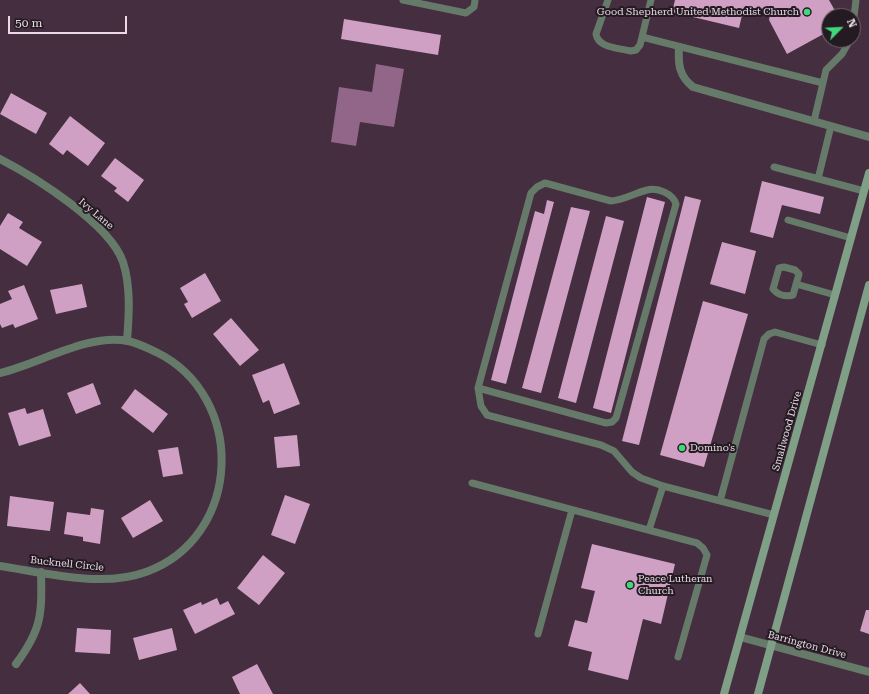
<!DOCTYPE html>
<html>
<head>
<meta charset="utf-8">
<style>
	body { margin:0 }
	#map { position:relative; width:869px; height:694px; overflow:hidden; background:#442e3f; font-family:"Roboto Serif",serif }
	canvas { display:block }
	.north { position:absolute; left:821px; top:8px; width:40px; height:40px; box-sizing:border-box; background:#241a22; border:1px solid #736770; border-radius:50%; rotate:66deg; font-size:11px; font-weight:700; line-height:16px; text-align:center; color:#e9dae5 }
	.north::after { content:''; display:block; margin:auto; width:14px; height:18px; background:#43d77b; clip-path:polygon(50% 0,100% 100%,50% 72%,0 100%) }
	.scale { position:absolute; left:8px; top:16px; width:119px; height:18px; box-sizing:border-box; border:2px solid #e9dae5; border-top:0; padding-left:5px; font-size:12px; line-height:14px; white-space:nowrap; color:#e9dae5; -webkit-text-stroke:3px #241a22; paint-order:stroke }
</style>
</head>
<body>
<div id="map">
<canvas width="869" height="694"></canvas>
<div class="north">N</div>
<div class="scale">50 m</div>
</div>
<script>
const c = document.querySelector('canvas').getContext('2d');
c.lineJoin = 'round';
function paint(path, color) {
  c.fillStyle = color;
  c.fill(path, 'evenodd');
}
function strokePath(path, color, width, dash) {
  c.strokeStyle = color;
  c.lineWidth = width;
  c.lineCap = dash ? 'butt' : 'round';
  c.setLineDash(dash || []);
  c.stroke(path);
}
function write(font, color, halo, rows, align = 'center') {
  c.font = font + ' "Roboto Serif",serif';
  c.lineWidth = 4;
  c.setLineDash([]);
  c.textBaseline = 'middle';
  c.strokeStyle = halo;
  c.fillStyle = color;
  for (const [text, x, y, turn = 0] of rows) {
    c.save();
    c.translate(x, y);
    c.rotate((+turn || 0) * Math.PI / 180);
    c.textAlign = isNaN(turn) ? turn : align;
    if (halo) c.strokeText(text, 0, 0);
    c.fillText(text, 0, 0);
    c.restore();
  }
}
paint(new Path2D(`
	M376,64L404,69L394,127L360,122L356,146L331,142L339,87L372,92Z`), '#926688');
paint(new Path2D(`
	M675,0H829L838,16H829V31L787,54L769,20L770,14L744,7L739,28L672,12Z
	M344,19L441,35L438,55L341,39Z
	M11,93L47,113L36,134L0,114Z
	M70,116L105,143L88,166L67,150L63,155L49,144Z
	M115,158L144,180L128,202L114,191L117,188L101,176Z
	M762,181L824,197L820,214L782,205L773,238L750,232Z
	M685,196L701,200L639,445L622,441Z
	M647,197L665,202L611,413L593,408Z
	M547,200L554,202L506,384L491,380L535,211L544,214Z
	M571,207L590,211L541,393L522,388Z
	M8,213L23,222L19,228L42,242L27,266L0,249V226Z
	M606,216L624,221L576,403L558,398Z
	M722,242L756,251L745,294L710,284Z
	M205,273L221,301L192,318L184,304L188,302L180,288Z
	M82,284L87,307L56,314L50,290Z
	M24,285L38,319L15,328L13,324L2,328L0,324V304L12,299L8,291Z
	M703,301L748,314L704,467L660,455Z
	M231,318L259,350L240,366L213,334Z
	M284,363L300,404L274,414L269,400L263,403L252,375Z
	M93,383L101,404L76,414L67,393Z
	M135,389L168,414L153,433L121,408Z
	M25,408L27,414L43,409L51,436L19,446L8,413Z
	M297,435L300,466L277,468L274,437Z
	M178,447L183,474L163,477L158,450Z
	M285,495L310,504L295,544L271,535Z
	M10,496L54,502L50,531L7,526Z
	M150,500L163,521L133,538L121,518Z
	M91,508L104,510L100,544L83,541V537L64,534L67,512L90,515Z
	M592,544L675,564L661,624L643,619L628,680L588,670L592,652L568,646L575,620L587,623L595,591L581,588Z
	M263,555L285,573L259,605L237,588Z
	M217,598L220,605L228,601L235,614L195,634L183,610L201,602L202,605Z
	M866,610H869V634L860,631Z
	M77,628L111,630L110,654L75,652Z
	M172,628L177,650L139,660L133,638Z
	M257,664L273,694H240L232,677Z
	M80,683L90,694H68Z`), '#cfa0c4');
strokePath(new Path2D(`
	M403,0L466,13L474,7L475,0
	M608,0L596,34C598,48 619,48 631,51L636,50L640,45L651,0
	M853,25L856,0
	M642,37L823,83
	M814,121L826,70L842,54L850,40
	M774,167L864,191
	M818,179L831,126
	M545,183L611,201C624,200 635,193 647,190C658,187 673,194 676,204L616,418L612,422L606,423L478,388L531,193L537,187Z
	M788,220L851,238
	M784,267L795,270L799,274L793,295C785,297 778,295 773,289L779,268Z
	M796,284L835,295
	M478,388L481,406L487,415L601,445L614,451L632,472L641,478L663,486L774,515
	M472,483L697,543L703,548L707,555L678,657
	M720,501L764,339L769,334L775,332L822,345
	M649,530L663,486
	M538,634L572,510`), '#667a6a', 7);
strokePath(new Path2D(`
	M679,47C678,64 679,76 693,87L869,137
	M0,159C35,177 110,224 123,262C131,287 129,315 127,341
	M0,373C39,364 88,333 128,341C138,343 147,348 156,352C247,396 243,537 146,572C102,588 46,573 0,566
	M740,637L869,672
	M16,664C42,629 42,614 41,572`), '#667a6a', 8);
strokePath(new Path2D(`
	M724,694L869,173
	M758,694L869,285`), '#7f9f87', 8);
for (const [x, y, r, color] of [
	[807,12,4,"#43d77b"],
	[682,448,4,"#43d77b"],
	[630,585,4,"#43d77b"]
]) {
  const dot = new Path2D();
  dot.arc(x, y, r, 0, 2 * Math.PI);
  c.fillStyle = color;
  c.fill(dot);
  strokePath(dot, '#241a22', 1.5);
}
write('10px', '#e9dae5', '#241a22', [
	["Good Shepherd United Methodist Church",799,12,"right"],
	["Domino's",690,448],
	["Peace Lutheran",638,579],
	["Church",638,591]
], 'left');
write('10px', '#e9dae5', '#241a22', [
	["Ivy Lane",96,214,40],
	["Smallwood Drive",787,431,-74],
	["Bucknell Circle",67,564,6],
	["Barrington Drive",807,645,15]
]);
</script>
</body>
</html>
